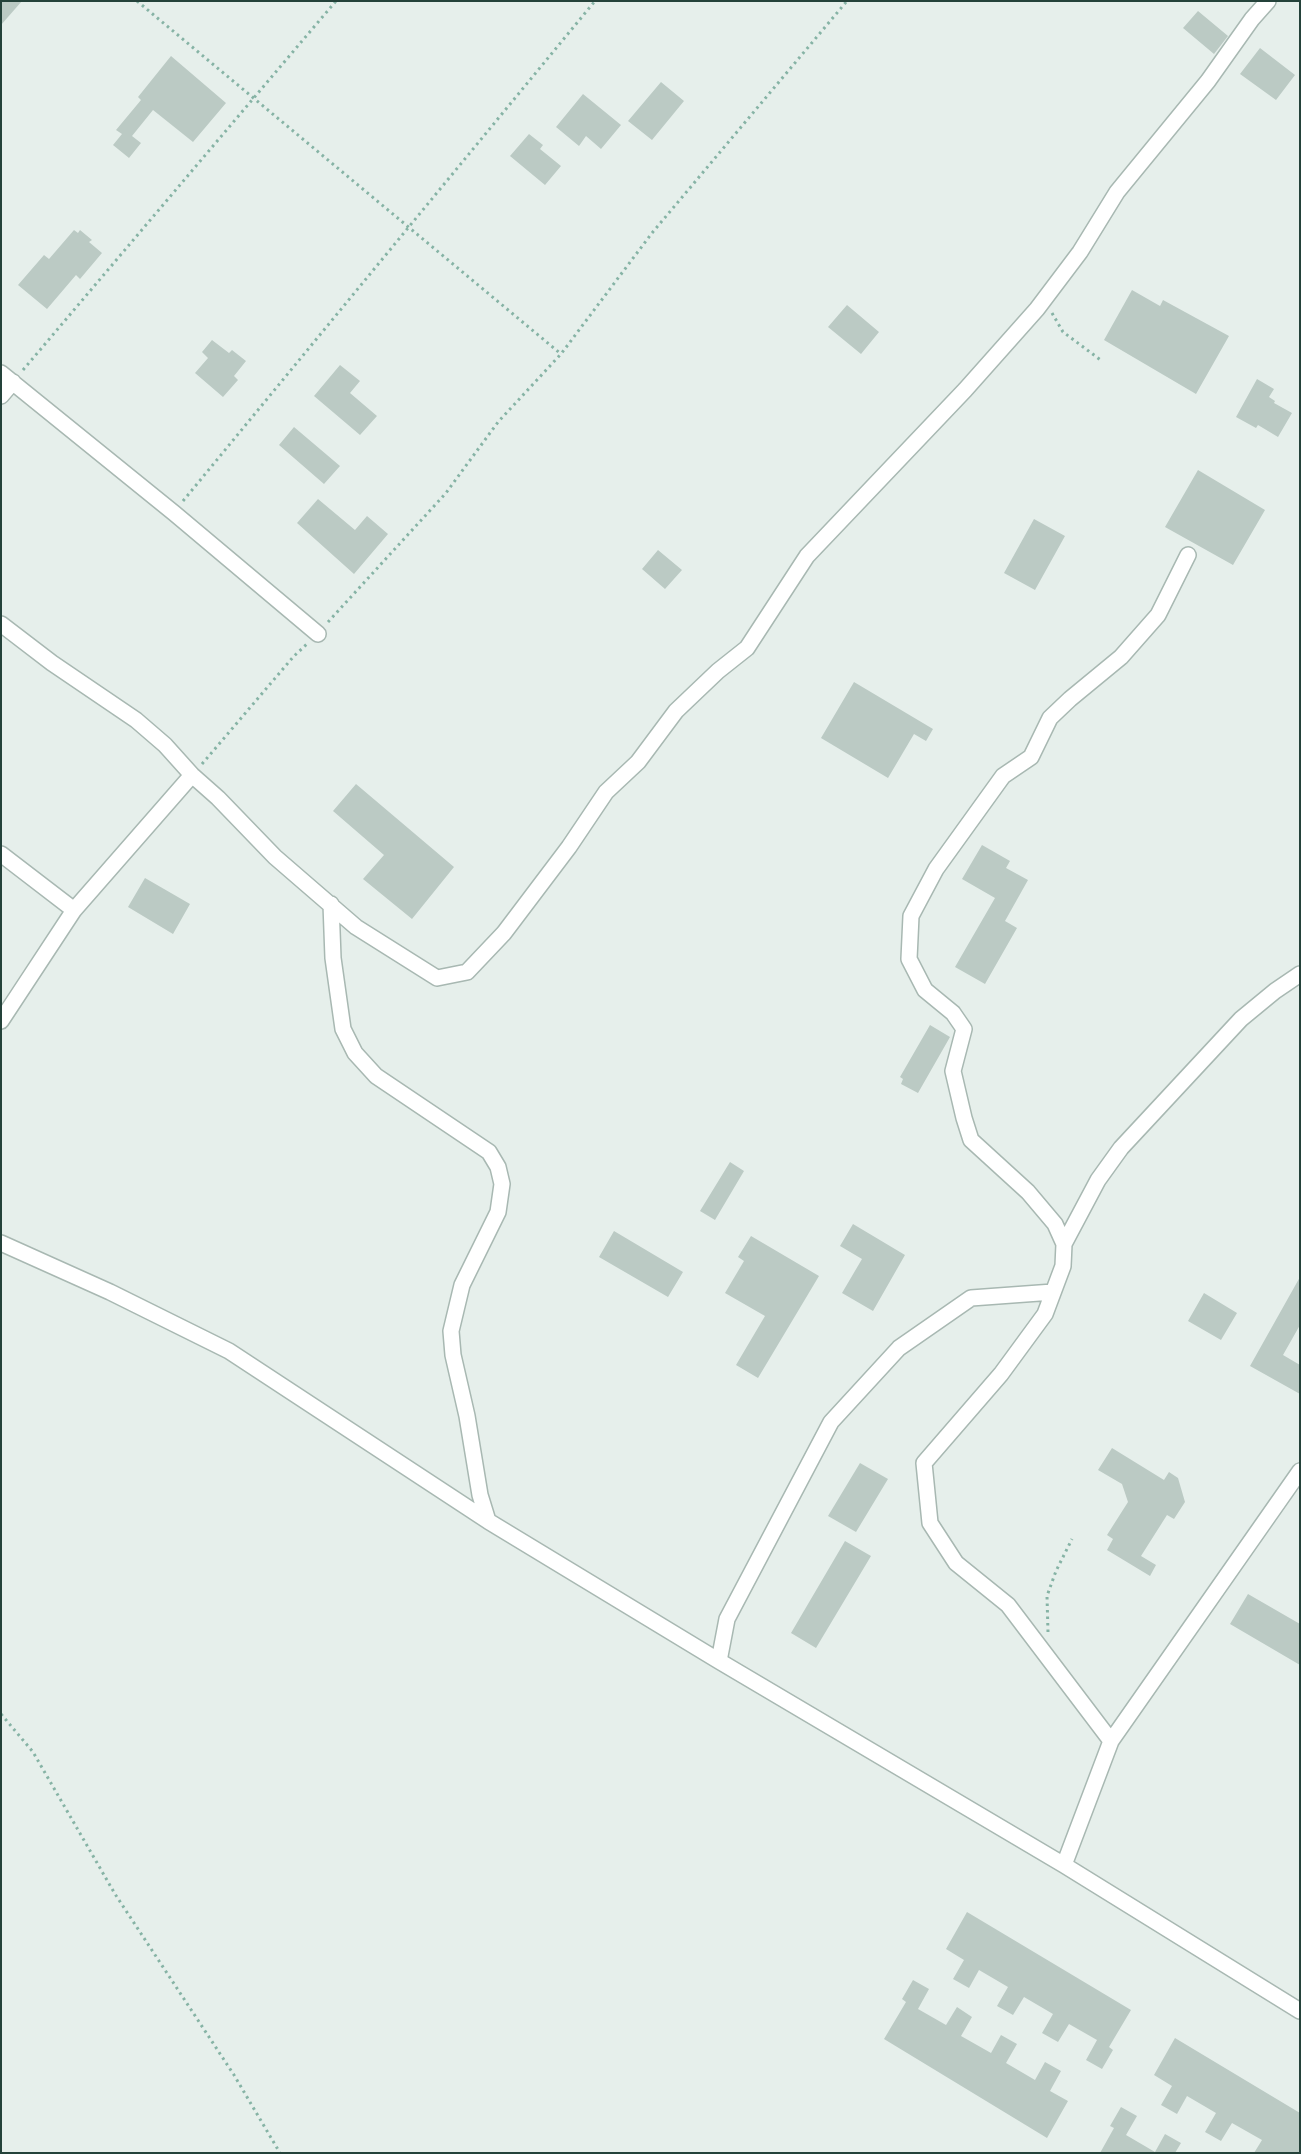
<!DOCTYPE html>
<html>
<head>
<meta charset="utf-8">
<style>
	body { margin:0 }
	#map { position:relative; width:1301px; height:2154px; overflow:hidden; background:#e6efeb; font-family:Ubuntu,sans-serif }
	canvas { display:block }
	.frame { position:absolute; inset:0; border:2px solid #24423a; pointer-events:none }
</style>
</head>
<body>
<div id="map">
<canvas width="1301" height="2154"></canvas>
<div class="frame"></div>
</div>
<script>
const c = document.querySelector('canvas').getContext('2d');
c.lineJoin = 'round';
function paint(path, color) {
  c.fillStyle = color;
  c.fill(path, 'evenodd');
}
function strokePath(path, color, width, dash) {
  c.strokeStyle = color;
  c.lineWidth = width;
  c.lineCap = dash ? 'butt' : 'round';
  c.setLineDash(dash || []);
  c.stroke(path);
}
paint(new Path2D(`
	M1,1H22L1,25Z
	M1198,11L1228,36L1214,54L1183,28Z
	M1260,48L1295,75L1276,100L1240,74Z
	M171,56L226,103L193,142L153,110L132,136L141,143L129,158L113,145L122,134L116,130L141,100L138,97Z
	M661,82L684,101L652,140L628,121Z
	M583,94L621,125L601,149L586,136L579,146L556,127Z
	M529,134L543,145L540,149L561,166L545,185L510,156Z
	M74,230L78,233L80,230L92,240L89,242L102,253L80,279L76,275L47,309L18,285L44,255L49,259Z
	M1132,290L1160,306L1163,300L1229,336L1196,394L1104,340Z
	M847,305L879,332L861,354L828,327Z
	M212,340L229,353L232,350L246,361L234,376L238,380L223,397L195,373L208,358L202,352Z
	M340,365L360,381L350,393L377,416L360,435L314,396Z
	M1257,379L1274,389L1269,397L1275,401L1274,403L1292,413L1278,437L1258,425L1256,428L1236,417Z
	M294,427L340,466L324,484L279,445Z
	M1198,470L1265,510L1233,565L1165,527Z
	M318,499L355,530L367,516L388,534L354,574L297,523Z
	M1034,519L1065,536L1035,590L1004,573Z
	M658,550L682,570L665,589L642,569Z
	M854,682L933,729L926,741L914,734L888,778L821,738Z
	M356,784L454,867L412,919L363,879L384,855L333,811Z
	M982,845L1010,861L1006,868L1028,880L1005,921L1017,928L985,984L955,967L995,898L962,879Z
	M145,878L190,904L173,934L128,907Z
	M930,1025L950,1037L918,1093L901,1084L903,1079L900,1077Z
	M730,1162L744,1171L715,1220L700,1211Z
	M853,1224L905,1255L873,1311L842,1293L862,1259L840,1246Z
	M614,1231L683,1272L668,1297L599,1257Z
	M751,1236L819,1276L758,1378L736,1365L765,1316L725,1293L744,1261L738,1257Z
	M1300,1277V1325L1283,1355L1300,1365V1394L1250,1366Z
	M1204,1293L1237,1313L1221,1340L1188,1321Z
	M1112,1448L1164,1480L1169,1472L1178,1478L1185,1502L1174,1519L1167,1515L1141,1556L1156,1565L1150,1576L1107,1550L1113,1539L1107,1535L1128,1502L1122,1484L1098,1470Z
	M860,1463L888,1479L856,1532L828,1516Z
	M845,1541L871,1556L816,1648L791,1633Z
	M1248,1594L1300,1624V1665L1230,1624Z
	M967,1912L1131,2010L1109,2047L1113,2050L1102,2069L1086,2060L1097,2040L1069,2024L1058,2042L1042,2033L1053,2014L1024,1997L1013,2015L997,2006L1008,1987L979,1970L969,1988L953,1979L964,1960L946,1949Z
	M913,1980L929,1989L918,2009L946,2025L957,2007L972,2017L961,2036L991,2053L1001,2035L1017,2044L1006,2063L1035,2080L1045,2062L1061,2071L1050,2091L1068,2101L1047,2138L884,2039L906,2002L902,1999Z
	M1175,2038L1300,2113V2153H1254L1262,2140L1232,2123L1221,2141L1205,2132L1216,2113L1187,2096L1177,2114L1161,2105L1172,2086L1154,2075Z
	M1121,2107L1137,2116L1126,2135L1155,2152L1165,2134L1181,2143L1175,2153H1100L1114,2128L1110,2126Z`), '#bbcac4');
const minor = new Path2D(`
	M1,373L174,513L318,634
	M1,396L13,382
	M1,624L52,663L136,720L165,745L192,775L218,798L275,857L356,927L437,978L467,972L504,933L569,847L606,792L638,762L676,711L718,671L747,648L807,556L965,390L1037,309L1080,252L1117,192L1208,81L1252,19L1268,1
	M1,854L74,910
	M331,904L333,958L343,1029L355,1053L376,1076L489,1152L498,1167L502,1184L498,1212L462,1285L451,1331L453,1355L467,1416L480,1495L488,1521
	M1,1021L74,910L192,775
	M1,1243L110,1292L229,1351L488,1521L719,1661L1064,1865L1300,2011
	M1064,1244L1055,1224L1028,1192L971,1140L964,1118L953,1071L964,1029L953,1013L925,990L909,959L911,916L936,869L1003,776L1031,757L1050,718L1070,699L1121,657L1158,615L1188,555
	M719,1661L727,1619L831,1422L899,1348L971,1298L1053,1292
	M1111,1741L1008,1605L956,1563L930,1523L924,1463L1001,1374L1045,1314L1063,1266L1064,1244L1098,1180L1121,1148L1241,1019L1275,991L1300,974
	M1064,1865L1111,1741L1300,1471`);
strokePath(minor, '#a8b8b2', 18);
strokePath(new Path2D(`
	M137,1L561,354
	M1052,313L1063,332L1102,361
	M23,370L336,1
	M183,501L595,1
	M328,622L446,493L498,422L561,354L652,233L847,1
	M202,764L294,656L307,644
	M1048,1632L1047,1596L1056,1571L1072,1539
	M1,1714L33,1752L115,1894L234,2075L280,2153`), '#86b3a5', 3, [2.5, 4]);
strokePath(minor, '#fff', 15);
</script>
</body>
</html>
